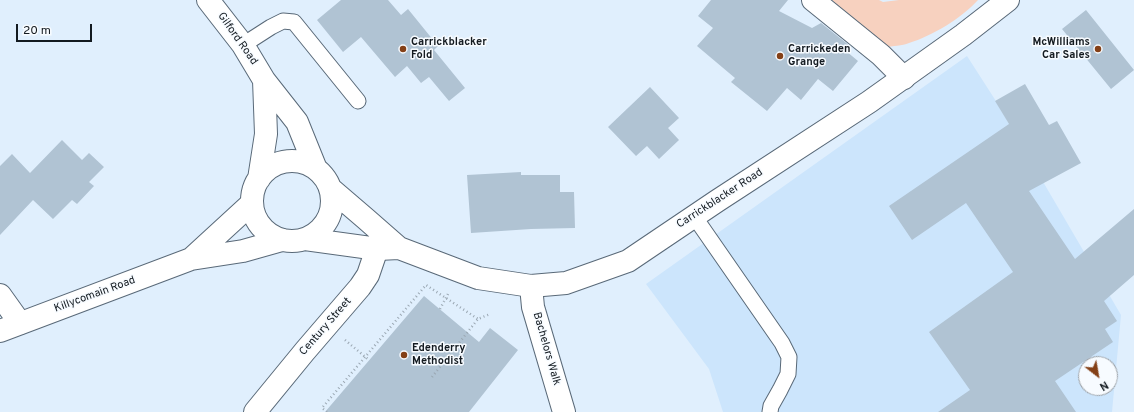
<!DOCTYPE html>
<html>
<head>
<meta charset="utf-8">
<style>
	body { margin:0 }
	#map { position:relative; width:1134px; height:412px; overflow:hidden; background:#e0effd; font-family:Overpass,sans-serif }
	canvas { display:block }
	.north { position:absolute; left:1078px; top:356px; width:40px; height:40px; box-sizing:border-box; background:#f7fbff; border:1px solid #9ca1a6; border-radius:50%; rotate:149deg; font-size:11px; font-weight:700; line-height:16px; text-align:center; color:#131a20 }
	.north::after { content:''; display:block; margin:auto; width:14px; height:18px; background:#844017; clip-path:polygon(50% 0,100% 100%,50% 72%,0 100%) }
	.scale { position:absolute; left:16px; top:24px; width:76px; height:18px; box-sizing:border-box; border:2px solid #131a20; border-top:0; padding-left:5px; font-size:12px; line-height:14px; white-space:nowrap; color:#131a20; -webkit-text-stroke:3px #f7fbff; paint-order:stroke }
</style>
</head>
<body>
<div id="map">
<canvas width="1134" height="412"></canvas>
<div class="north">N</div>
<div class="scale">20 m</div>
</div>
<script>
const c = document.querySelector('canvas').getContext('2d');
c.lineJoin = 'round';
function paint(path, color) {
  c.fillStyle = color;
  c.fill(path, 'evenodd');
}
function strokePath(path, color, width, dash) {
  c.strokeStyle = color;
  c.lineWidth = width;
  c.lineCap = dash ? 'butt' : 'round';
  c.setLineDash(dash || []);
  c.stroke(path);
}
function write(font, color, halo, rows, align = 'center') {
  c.font = font + ' Overpass,sans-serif';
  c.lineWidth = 3;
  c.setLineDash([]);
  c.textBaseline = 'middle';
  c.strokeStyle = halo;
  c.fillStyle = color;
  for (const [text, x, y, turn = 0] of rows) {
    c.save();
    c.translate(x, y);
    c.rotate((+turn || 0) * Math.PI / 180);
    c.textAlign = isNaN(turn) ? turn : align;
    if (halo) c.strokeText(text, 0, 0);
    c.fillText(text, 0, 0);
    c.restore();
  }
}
paint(new Path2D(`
	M967,56L994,98L1121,315L1112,412H723L709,369L646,284ZM1086,364H1110V388H1086Z`), '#cce5fc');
paint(new Path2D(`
	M832,0H879L883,2L899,0H978C962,18 932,36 909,43C902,46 893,46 885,47L864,32Z`), '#f7d1bf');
paint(new Path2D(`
	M341,0H388L401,15L408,9L438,46L434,50L465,88L449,101L429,77L421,83L407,66L395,77L361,37L343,52L317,20Z
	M711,0H788L779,11L812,28L821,23L850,46L846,51L858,61L833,91L818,79L801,100L787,88L767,111L731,82L735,78L697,46L713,28L698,16Z
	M1086,10L1134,70L1111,89L1062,29Z
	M1025,84L1049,125L1057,121L1081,163L1029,191L1075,259L1134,209V275L1104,301L1117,321L1105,329L1113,342L1055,381L1076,412H938L970,390L929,332L1013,272L966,203L912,240L889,206L1009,124L995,101Z
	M650,87L679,118L668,128L679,140L659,159L647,146L636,156L608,127Z
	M62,140L82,160L89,153L104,167L89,182L94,186L77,204L72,200L53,219L33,200L0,235V166L12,154L30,173Z
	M521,172V175H560V192H574L575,228L531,229L471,233L467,175Z
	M424,296L479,342L490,328L518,350L469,412H325Z`), '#b0c3d3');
const service = new Path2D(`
	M243,45L271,27L283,21L294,22L358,101
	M694,216L782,343L789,357L788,374L780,390L771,406L770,412`);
const minor = new Path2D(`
	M813,0L881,55L904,78
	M531,286L533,307L564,412
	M0,295L20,323
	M255,412L305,351L360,287L368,275L382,234`);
const tertiary = new Path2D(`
	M191,259L252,203
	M0,331L191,259L243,251L282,240`);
const primary = new Path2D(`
	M208,0L243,45L264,80L297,122L316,169
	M252 201a40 40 0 1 1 80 0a40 40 0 1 1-80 0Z
	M259,179L266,134L264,80
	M331,189L366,219L399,248L478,278L531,286L566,283L628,261L717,201L869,102L963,35L1008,0
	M305,239L378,249L399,248`);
strokePath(service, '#596978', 17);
strokePath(minor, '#596978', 24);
strokePath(tertiary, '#596978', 24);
strokePath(primary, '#596978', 24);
strokePath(new Path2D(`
	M440,309L449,292
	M345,340L369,360
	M432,377L478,319L490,314
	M327,412L322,408L426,285L478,319`), '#9aa7b2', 2.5, [1, 3]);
strokePath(service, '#fff', 15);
strokePath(minor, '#fff', 22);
strokePath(tertiary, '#fff', 22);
strokePath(primary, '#fff', 22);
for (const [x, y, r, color] of [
	[403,49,4,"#844017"],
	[1098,49,4,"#844017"],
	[780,56,4,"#844017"],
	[404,355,4,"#844017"]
]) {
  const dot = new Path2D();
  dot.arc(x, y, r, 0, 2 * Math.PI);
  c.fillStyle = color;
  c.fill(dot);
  strokePath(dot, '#f7fbff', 1.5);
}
write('11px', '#131a20', '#f7fbff', [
	["Gilford Road",237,39,55],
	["Carrickblacker Road",720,199,-33],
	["Killycomain Road",95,295,-20],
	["Century Street",326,327,-49],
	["Bachelors Walk",546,349,74]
]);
write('bold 11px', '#131a20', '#f7fbff', [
	["Carrickblacker",411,43],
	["Fold",411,56],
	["McWilliams",1090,43,"right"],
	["Car Sales",1090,56,"right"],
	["Carrickeden",788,50],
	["Grange",788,63],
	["Edenderry",412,349],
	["Methodist",412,362]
], 'left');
</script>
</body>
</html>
